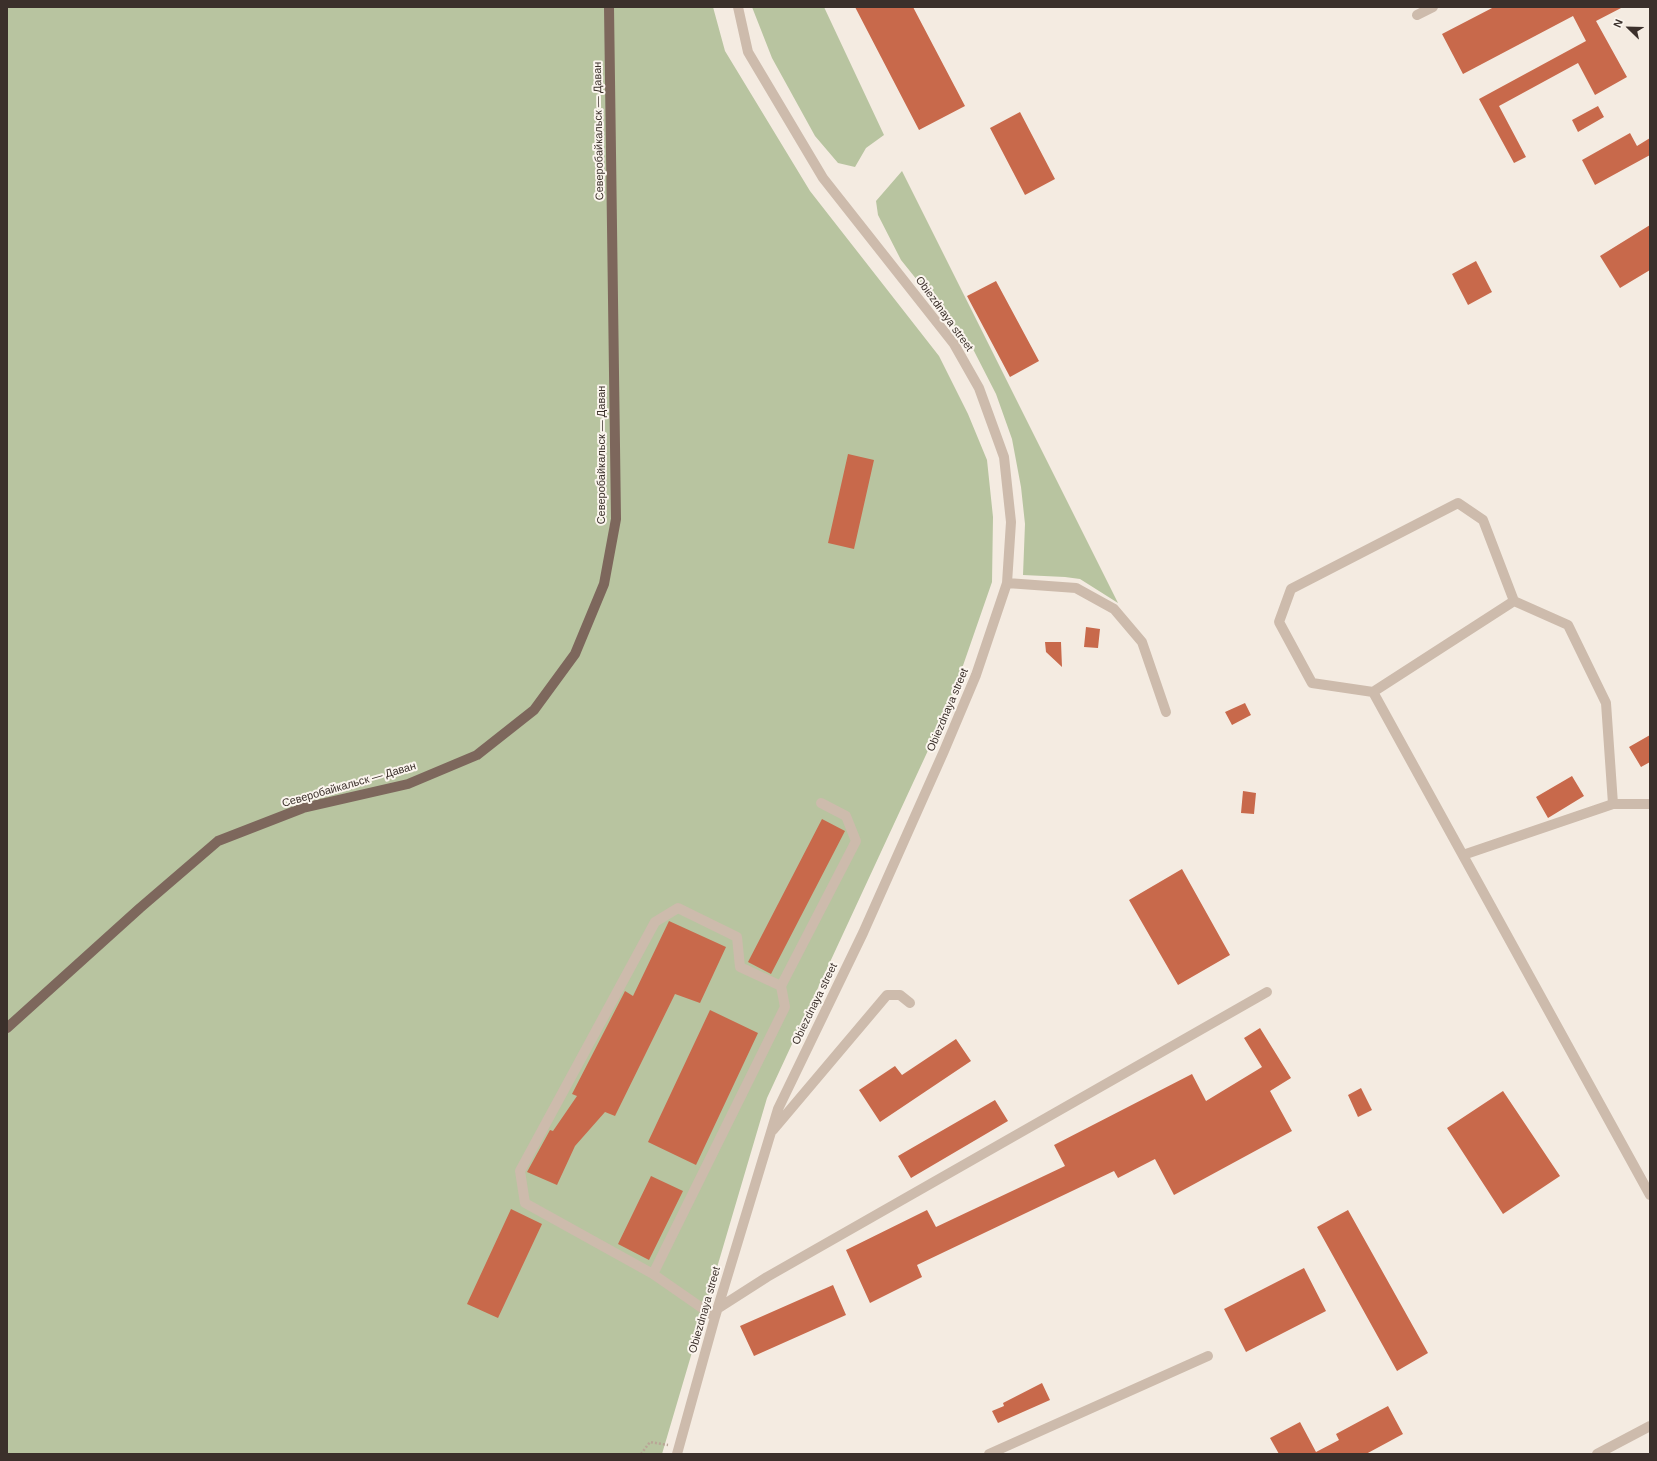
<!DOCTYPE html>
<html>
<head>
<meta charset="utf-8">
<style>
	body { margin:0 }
	#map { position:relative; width:1657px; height:1461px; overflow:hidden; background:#f4ebe1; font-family:Arial,sans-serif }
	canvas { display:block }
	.frame { position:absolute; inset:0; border:8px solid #3b302b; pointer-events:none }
	.north { position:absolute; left:1609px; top:8px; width:40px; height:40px; -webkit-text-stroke:3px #fbf5ee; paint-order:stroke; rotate:293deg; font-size:11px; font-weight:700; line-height:16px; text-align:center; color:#3b302b }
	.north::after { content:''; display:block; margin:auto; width:14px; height:18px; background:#3b302b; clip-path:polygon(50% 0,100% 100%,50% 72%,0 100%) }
</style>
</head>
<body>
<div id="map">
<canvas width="1657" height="1461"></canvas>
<div class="frame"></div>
<div class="north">N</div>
</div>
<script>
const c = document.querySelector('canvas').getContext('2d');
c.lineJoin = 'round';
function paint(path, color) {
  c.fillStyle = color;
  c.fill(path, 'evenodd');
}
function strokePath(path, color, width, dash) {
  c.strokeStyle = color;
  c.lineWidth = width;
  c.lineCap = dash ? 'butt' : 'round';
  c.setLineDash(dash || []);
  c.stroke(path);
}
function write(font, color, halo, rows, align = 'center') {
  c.font = font + ' Arial,sans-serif';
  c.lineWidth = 4;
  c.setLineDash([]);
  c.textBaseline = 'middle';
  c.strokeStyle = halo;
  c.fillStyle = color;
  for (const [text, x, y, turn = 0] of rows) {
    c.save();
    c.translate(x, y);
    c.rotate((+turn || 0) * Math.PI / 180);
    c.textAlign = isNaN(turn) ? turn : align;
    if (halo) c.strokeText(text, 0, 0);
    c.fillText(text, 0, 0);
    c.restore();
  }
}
paint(new Path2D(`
	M7,7H713L725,51L810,191L939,356L968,414L987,460L993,517L992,582L950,703L767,1098L662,1454H7Z
	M752,7H824L884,135L866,148L855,167L838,163L815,136L772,58Z
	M902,171L1118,603L1080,579L1065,577L1023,575L1025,524L1021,487L1012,439L996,394L974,351L901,260L878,215L876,201Z`), '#b8c4a0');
paint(new Path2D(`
	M855,7H913L965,106L919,130Z
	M1494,7H1623L1596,21L1627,77L1595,95L1578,63L1499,106L1526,157L1514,163L1479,99L1586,41L1573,16L1463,74L1442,34Z
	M1598,106L1604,117L1578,132L1572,120Z
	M1020,112L1055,179L1025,195L990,128Z
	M1630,133L1637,146L1650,138V155L1595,185L1582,160Z
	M1650,225V270L1620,288L1600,256Z
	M1476,261L1492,292L1468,305L1452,274Z
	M996,281L1039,361L1010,377L967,296Z
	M848,454L874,460L854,549L828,543Z
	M1086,627L1100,629L1098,648L1084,647Z
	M1045,642H1061L1062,667L1046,652Z
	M1245,703L1251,715L1232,725L1225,712Z
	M1650,735V762L1641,767L1629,747Z
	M1572,776L1584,796L1548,818L1536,797Z
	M1243,791L1256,793L1254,814L1241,813Z
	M822,819L845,831L771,974L748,962Z
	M1182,869L1230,955L1178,985L1129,900Z
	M669,921L726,947L700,1003L675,994L615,1116L605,1112L575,1146L557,1185L527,1172L550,1130L553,1131L577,1096L572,1094L622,997L625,991L633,996Z
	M710,1010L758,1033L696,1165L648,1142Z
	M1260,1028L1291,1078L1270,1091L1292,1131L1174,1195L1155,1159L1118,1178L1114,1171L917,1265L922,1277L870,1303L846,1250L927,1210L936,1227L1065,1166L1054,1145L1192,1074L1206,1101L1262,1067L1244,1038Z
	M956,1039L971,1061L880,1122L859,1090L895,1066L902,1075Z
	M1361,1088L1372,1110L1358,1117L1348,1095Z
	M1503,1091L1560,1176L1503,1214L1447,1128Z
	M995,1100L1008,1121L911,1178L898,1156Z
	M651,1176L683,1191L649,1260L618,1244Z
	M511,1209L542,1224L498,1318L467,1304Z
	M1348,1210L1428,1353L1397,1371L1317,1227Z
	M1304,1268L1326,1311L1246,1352L1224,1309Z
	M833,1285L846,1315L754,1356L740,1326Z
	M1042,1383L1050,1400L998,1423L992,1411L1004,1406L1003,1403Z
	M1388,1406L1403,1434L1366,1454H1279L1270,1438L1300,1422L1316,1452L1339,1440L1336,1434Z`), '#c8694b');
strokePath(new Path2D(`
	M641,1454L650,1442L668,1445`), '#b9a596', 2.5, [2, 2]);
strokePath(new Path2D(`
	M1417,15L1433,7
	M1458,503L1483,520L1514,601L1373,692L1312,683L1279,622L1291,589Z
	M1007,583L1076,588L1114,609L1142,642L1166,712
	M1373,692L1650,1195
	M1613,804H1650
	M1463,855L1613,804L1606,703L1568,625L1514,601
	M781,986L856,841L846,816L821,803
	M773,1130L887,995H900L910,1003
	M653,1274L785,1007L781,986L740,967L737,937L678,908L655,922L520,1171L525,1203L653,1274L715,1317
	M717,1309L767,1277L1267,992
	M677,1454L715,1317L778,1109L863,933L944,751L976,675L1007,583L1011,522L1004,457L979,388L954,344L823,178L748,52L738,7
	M989,1454L1208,1356
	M1597,1454L1650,1426`), '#cdbbac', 10);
strokePath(new Path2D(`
	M7,1028L140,908L218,841L303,808L408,784L477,755L534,710L575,654L604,584L616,519L609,7`), '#7d675c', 10);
write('11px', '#3b302b', '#fbf5ee', [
	["Северобайкальск — Даван",599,131,-91],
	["Obiezdnaya street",944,314,54],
	["Северобайкальск — Даван",602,455,-90],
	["Obiezdnaya street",948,710,-67],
	["Северобайкальск — Даван",349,785,-16],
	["Obiezdnaya street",815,1004,-64],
	["Obiezdnaya street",705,1310,-74]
]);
</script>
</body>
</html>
